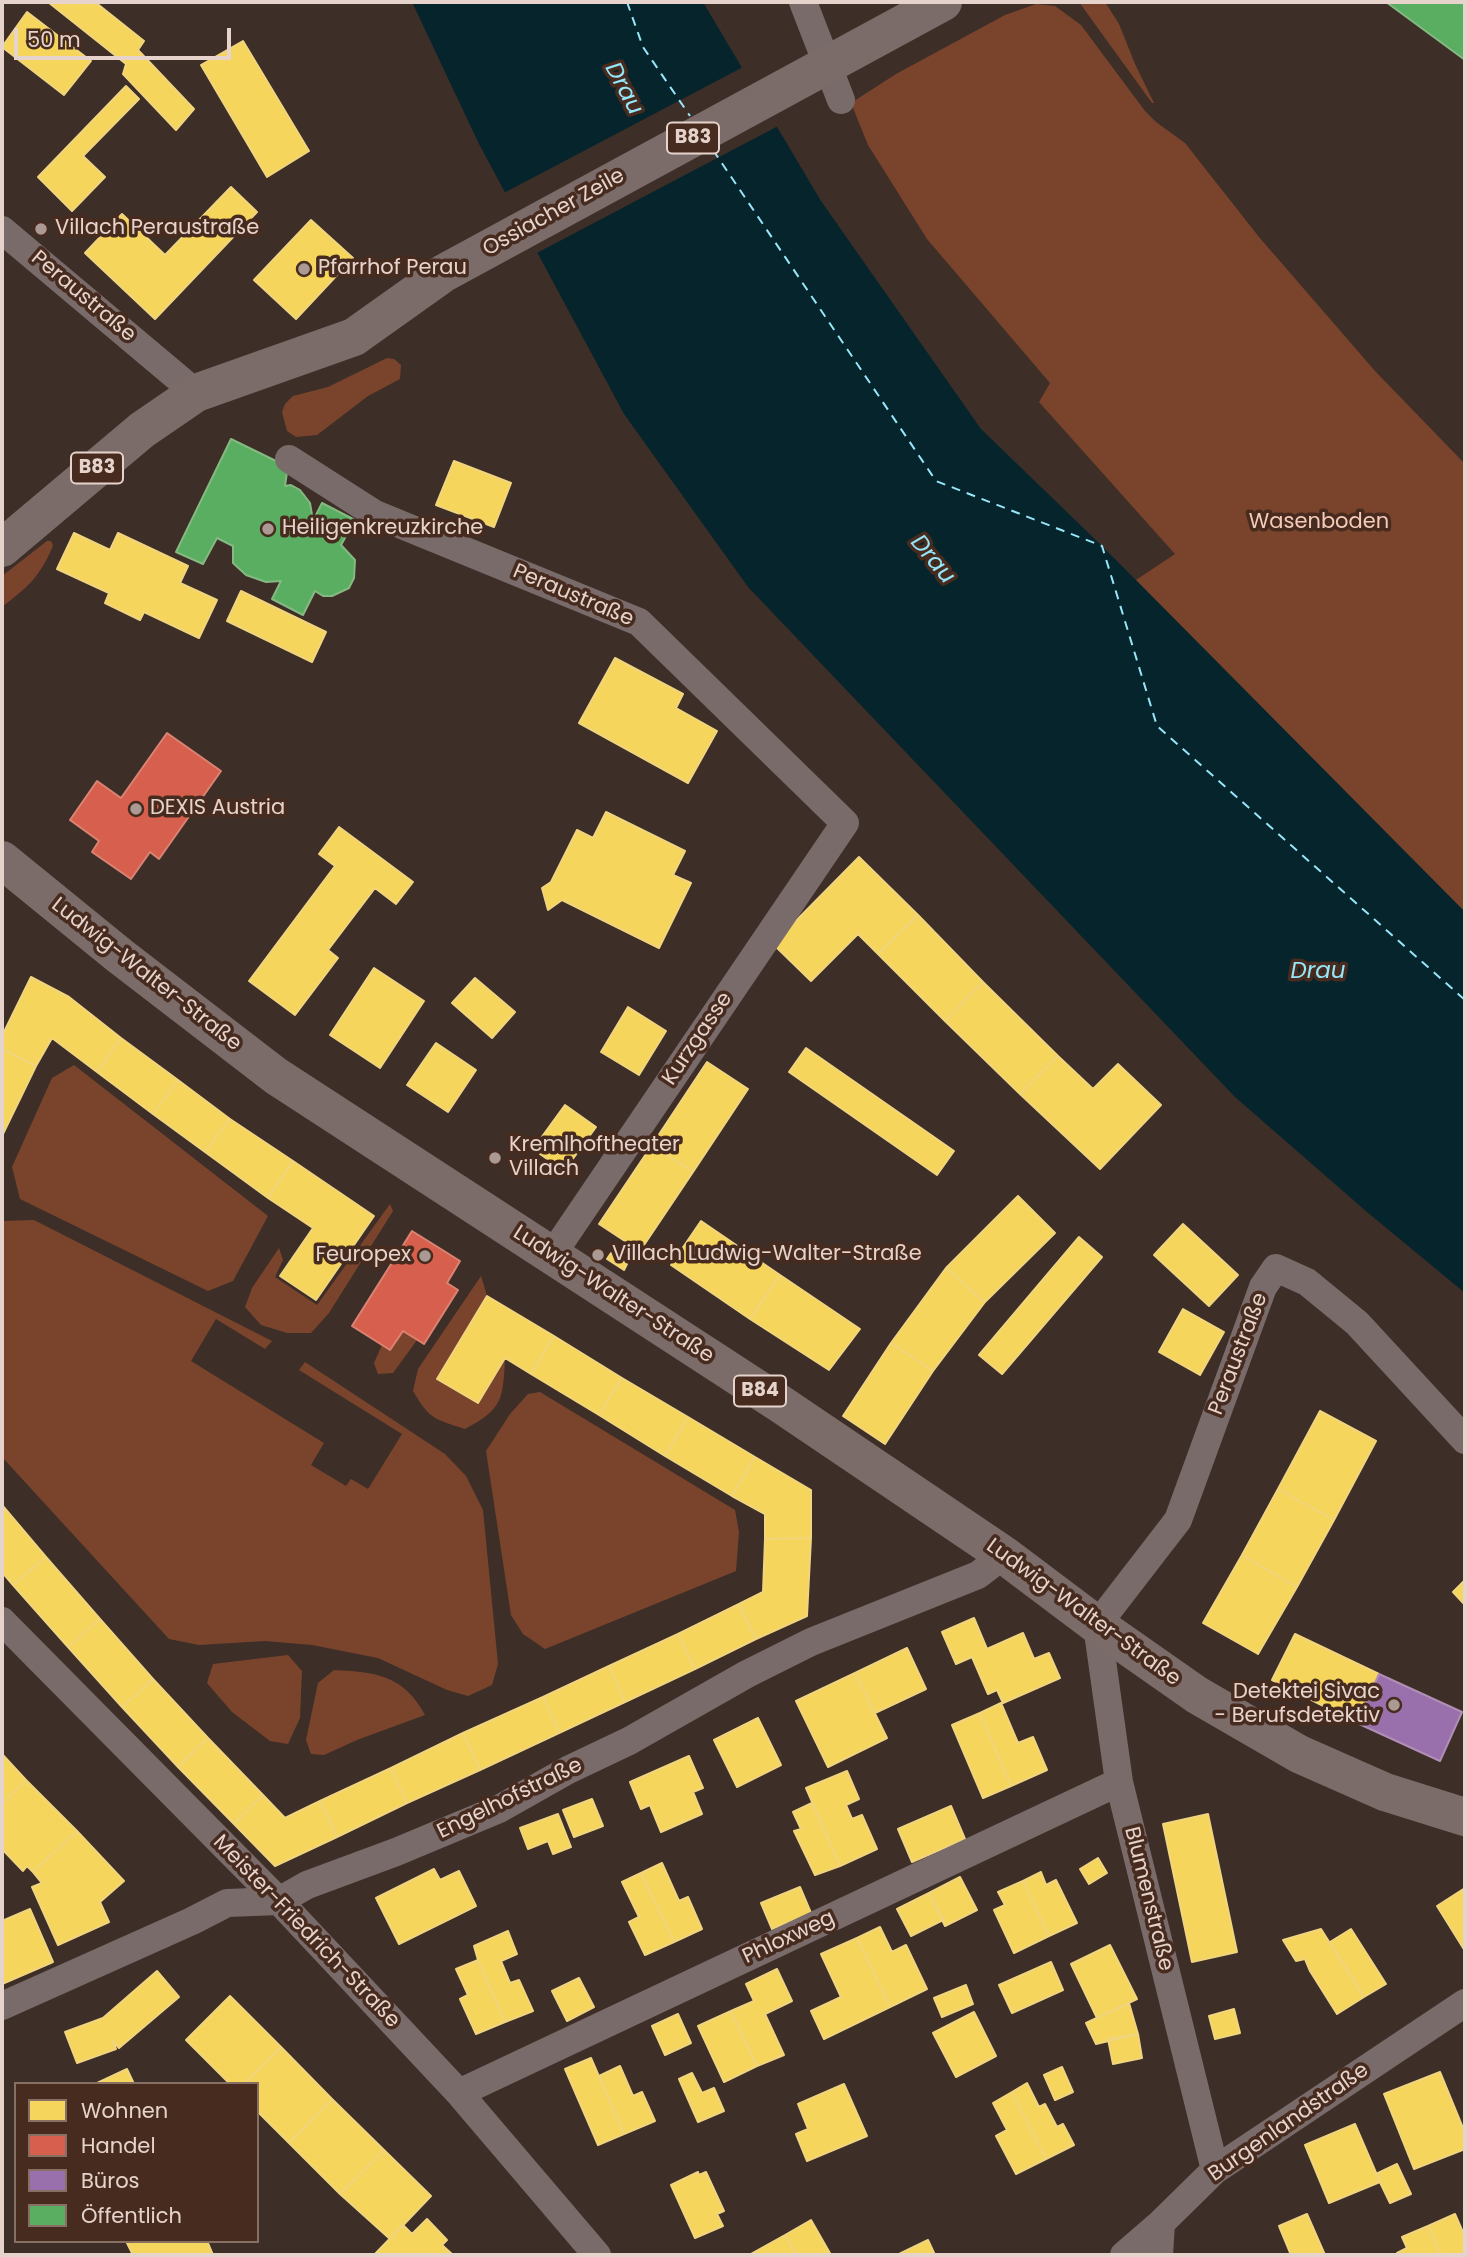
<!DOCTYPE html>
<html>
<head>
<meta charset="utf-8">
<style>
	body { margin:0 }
	#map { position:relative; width:1467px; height:2257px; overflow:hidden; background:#3e2e28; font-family:Poppins,sans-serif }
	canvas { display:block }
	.frame { position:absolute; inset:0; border:4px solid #e6d4cc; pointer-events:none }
	.legend { position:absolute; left:14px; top:2082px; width:245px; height:161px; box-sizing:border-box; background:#472b1f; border:2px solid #876f64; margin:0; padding:9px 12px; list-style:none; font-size:21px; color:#e6d4cc }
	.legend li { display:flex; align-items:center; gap:14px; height:35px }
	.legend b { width:35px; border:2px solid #876f64 }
	.scale { position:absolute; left:14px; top:28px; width:217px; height:32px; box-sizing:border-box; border:4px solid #e6d4cc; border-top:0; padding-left:9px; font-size:21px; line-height:24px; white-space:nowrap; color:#e6d4cc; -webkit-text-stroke:5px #472b1f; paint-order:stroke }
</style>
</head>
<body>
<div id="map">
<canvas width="1467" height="2257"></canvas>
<div class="frame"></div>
<ul class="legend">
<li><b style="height:19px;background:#f6d55c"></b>Wohnen</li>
<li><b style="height:19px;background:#d6604d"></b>Handel</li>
<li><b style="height:19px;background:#9970ab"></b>Büros</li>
<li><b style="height:19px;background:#5aae61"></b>Öffentlich</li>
</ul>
<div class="scale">50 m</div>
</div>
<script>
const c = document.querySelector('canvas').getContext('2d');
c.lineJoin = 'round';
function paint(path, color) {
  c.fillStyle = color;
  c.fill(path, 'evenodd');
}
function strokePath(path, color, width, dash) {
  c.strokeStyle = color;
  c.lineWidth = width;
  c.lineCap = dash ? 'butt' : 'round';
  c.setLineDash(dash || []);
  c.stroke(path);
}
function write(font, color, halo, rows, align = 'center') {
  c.font = font + ' Poppins,sans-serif';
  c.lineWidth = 7;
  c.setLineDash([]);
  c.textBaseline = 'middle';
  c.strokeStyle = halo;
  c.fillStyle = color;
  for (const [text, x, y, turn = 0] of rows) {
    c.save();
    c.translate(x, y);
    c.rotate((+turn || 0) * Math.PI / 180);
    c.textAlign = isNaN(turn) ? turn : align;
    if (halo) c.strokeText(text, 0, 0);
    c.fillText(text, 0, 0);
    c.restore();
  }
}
paint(new Path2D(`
	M1079,2H1105L1119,24L1135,64L1154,103H1152Z
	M1036,4L1055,6L1081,25L1145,111L1156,122L1185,143L1259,237L1375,371L1465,464V912L1136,580L1175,554L1039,402L1050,383L927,239L868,145L851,103L896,74L1005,15Z
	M387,358L394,359L401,365L400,379L368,396L317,435L296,437L287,431L282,412L285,404L293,396L328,387Z
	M47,541H51L53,546C39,578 29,586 2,607V576Z
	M74,1065L268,1216L233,1281L208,1291L20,1199L12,1167L52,1078Z
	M390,1204L393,1211L329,1313L311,1333H287L261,1325L245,1307L252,1288L279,1248L283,1260L275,1277L317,1305Z
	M34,1220L272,1341L265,1349L216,1319L191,1361L324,1443L311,1465L346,1486L351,1479L368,1489L402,1434L299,1370L305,1362L445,1454L466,1476L483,1510L498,1664L492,1685L468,1696L447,1690L378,1658L312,1645L265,1641L199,1645L169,1639L2,1457V1221Z
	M481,1276L487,1296L437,1379L478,1403L505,1358C503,1399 503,1409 465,1429C435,1419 430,1420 413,1391L418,1369Z
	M403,1331L417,1340L393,1373L378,1374L374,1363L382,1345L390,1350Z
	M540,1392L735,1510L739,1532L736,1571L545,1649L523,1634L511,1615L486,1451L510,1414L528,1394Z
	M288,1655L302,1671L300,1718L288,1744L270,1741L232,1712L207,1683L213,1664Z
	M334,1670C375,1672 404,1675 425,1715L357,1740L324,1755L311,1754L306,1740L318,1683Z`), '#7a442c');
paint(new Path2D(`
	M412,2H703L821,201L981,429L1102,546L1465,912V1293L1367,1212L1235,1097L748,587L624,414L479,144Z`), '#06242b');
paint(new Path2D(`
	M745,66L780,125L535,254L502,194Z`), '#3e2e28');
const homes = new Path2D(`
	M48,2H95L144,41L138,50L194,109L176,130L123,74L126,64Z
	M27,12L91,61L64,95L2,47Z
	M243,41L309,151L267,177L201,65Z
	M126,86L139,99L83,156L105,177L72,211L38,177Z
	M231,187L257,212L155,319L85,253L122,214L165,255Z
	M311,220L353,258L296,319L254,280Z
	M454,461L511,483L494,527L436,505Z
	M74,533L110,550L118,533L188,566L180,583L217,600L199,638L144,612L140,620L105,603L109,593L57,569Z
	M241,591L326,632L312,662L227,621Z
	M615,658L683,694L676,708L717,731L688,783L579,723Z
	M606,812L685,851L673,875L691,883L659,948L562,900L548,910L542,888L551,882L577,830L593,838Z
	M339,827L413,882L396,904L375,888L328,950L338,958L295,1015L249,981L335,866L319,854Z
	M859,857L918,915L878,954L858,934L811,981L773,944Z
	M918,915L983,982L945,1021L878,954Z
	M374,968L424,1001L380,1068L330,1035Z
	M31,977L69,997L121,1038L97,1072L52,1038L36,1066L2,1049V1036Z
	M475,978L515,1012L492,1038L452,1003Z
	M983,982L1058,1056L1020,1094L945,1021Z
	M628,1007L666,1031L639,1075L601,1052Z
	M121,1038L178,1080L153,1114L97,1072Z
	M436,1043L476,1070L448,1112L407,1085Z
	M806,1048L954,1151L937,1175L789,1072Z
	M2,1049L36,1066L2,1136Z
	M1058,1056L1093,1089L1118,1064L1161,1105L1100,1169L1020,1094Z
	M707,1062L748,1089L693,1172L652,1145Z
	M178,1080L230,1119L205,1152L153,1114Z
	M565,1105L596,1127L564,1171L533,1149Z
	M230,1119L293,1161L268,1198L205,1152Z
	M652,1145L693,1172L640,1251L599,1224Z
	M293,1161L374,1216L316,1300L280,1276L313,1228L268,1198Z
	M1018,1196L1055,1233L985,1302L946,1268Z
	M701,1221L780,1275L750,1319L671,1265Z
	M1183,1224L1238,1275L1209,1306L1154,1255Z
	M1079,1237L1102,1257L1002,1374L979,1355Z
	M611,1253L627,1264L624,1270L607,1259Z
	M946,1268L985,1302L933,1371L891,1343Z
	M780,1275L860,1329L829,1370L750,1319Z
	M487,1296L554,1336L531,1374L505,1358L478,1403L437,1379Z
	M1183,1309L1224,1332L1200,1375L1159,1352Z
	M554,1336L622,1378L599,1415L531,1374Z
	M891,1343L933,1371L885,1444L843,1416Z
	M622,1378L688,1417L665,1456L599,1415Z
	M1320,1411L1376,1441L1334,1520L1278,1489Z
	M688,1417L755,1457L732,1496L665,1456Z
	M755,1457L811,1490V1538L765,1539V1514L732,1496Z
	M1278,1489L1334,1520L1297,1587L1242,1555Z
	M2,1505L46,1557L13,1585L2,1572Z
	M811,1538L807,1616L756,1639L739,1604L763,1592L765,1539Z
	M1242,1555L1297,1587L1258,1654L1203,1623Z
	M46,1557L100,1619L68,1647L13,1585Z
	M1465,1580V1605L1453,1592Z
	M739,1604L756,1639L695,1669L678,1634Z
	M974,1618L987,1649L1023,1633L1034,1659L1049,1653L1060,1678L1003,1703L997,1690L988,1694L972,1657L956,1664L942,1632Z
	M100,1619L153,1679L122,1707L68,1647Z
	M678,1634L695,1669L625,1702L609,1666Z
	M1295,1634L1379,1674L1357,1723L1272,1680Z
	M907,1648L926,1689L875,1713L855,1673Z
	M609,1666L625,1702L559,1733L543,1697Z
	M855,1673L887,1738L828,1767L796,1701Z
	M153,1679L208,1738L178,1767L122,1707Z
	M543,1697L559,1733L480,1770L463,1733Z
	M1001,1703L1018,1743L1033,1737L1047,1770L1011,1786L980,1713Z
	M980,1713L1011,1786L983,1798L952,1725Z
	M758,1718L781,1765L737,1787L714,1740Z
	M463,1733L480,1770L407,1803L391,1768Z
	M208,1738L263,1795L234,1824L178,1767Z
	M2,1754L26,1780L2,1804Z
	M689,1756L703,1788L693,1792L702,1814L661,1832L650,1805L641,1809L630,1782Z
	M391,1768L407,1803L337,1837L320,1801Z
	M847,1771L859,1799L846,1805L852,1819L862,1815L877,1849L840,1866L806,1788Z
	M26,1780L77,1831L33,1872L27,1866L23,1871L2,1849V1804Z
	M263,1795L285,1818L320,1801L337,1837L275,1866L234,1824Z
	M592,1799L603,1826L574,1837L563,1810Z
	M812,1803L840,1866L815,1875L794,1831L801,1829L793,1812Z
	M951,1806L965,1839L912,1862L898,1829Z
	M558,1814L571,1847L553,1854L548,1841L528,1849L520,1828Z
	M1208,1814L1237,1952L1192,1962L1163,1824Z
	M77,1831L124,1881L100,1902L109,1922L58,1945L32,1887L42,1883L33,1872Z
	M1098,1858L1107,1873L1089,1884L1080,1869Z
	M662,1863L679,1901L688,1897L702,1929L674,1942L641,1873Z
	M434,1869L440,1880L459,1871L476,1906L399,1944L376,1898Z
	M1041,1872L1046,1885L1056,1880L1077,1923L1049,1936L1023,1881Z
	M641,1873L674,1942L645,1955L629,1922L639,1917L622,1882Z
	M960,1877L977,1910L945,1926L929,1893Z
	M1023,1881L1049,1936L1014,1953L994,1910L1005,1905L998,1892Z
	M800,1887L811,1913L772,1929L761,1903Z
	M1465,1888V1951L1437,1906Z
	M929,1893L943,1920L911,1936L897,1909Z
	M30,1909L53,1962L2,1984V1921Z
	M880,1927L892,1952L906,1945L927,1989L890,2007L857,1938Z
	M1321,1929L1364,1997L1337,2014L1310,1971L1305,1959L1296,1961L1283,1940Z
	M1351,1929L1386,1984L1364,1997L1330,1942Z
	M508,1931L517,1954L501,1961L510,1983L519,1980L533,2011L505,2022L478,1960L474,1946Z
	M857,1938L890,2007L824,2039L811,2011L841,1997L821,1954Z
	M1110,1945L1137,1999L1097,2018L1071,1964Z
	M478,1960L505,2022L476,2034L460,1999L468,1995L456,1969Z
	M1051,1962L1063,1990L1012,2013L999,1985Z
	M777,1969L792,2001L765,2014L784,2055L757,2066L731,2011L754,2001L746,1984Z
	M157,1971L179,1997L119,2048L113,2041L116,2049L77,2063L65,2032L103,2018Z
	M579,1978L594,2007L567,2021L552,1991Z
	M966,1985L973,2004L942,2017L934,1998Z
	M230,1996L281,2047L244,2084H230L186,2040Z
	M1129,2003L1138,2034L1096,2044L1086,2023Z
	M1234,2009L1240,2033L1215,2039L1209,2016Z
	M731,2011L757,2066L724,2082L698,2026Z
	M974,2012L996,2056L956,2077L933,2033Z
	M678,2014L691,2043L665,2055L652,2026Z
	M1138,2034L1142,2058L1113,2064L1108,2039Z
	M281,2047L332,2099L289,2143L257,2111V2084H244Z
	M591,2058L624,2134L598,2145L565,2069Z
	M620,2066L633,2096L642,2092L655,2121L624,2134L599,2076Z
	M1062,2067L1073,2092L1055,2100L1044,2075Z
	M127,2069L134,2084H95Z
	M1440,2072L1465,2133V2149L1414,2169L1384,2094Z
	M692,2073L702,2093L714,2088L724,2111L698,2122L679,2079Z
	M1027,2083L1039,2107L1045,2104L1057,2127L1063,2124L1074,2145L1046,2159L1012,2092Z
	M844,2084L867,2136L807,2161L796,2134L808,2129L798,2104Z
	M1012,2092L1046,2159L1016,2174L996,2136L1007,2130L993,2103Z
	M332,2099L384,2150L340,2194L289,2143Z
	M1355,2124L1380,2182L1329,2203L1305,2145Z
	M384,2150L431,2196L390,2239L340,2194Z
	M1397,2164L1411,2194L1390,2203L1376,2174Z
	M698,2172L699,2175L706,2172L724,2211L717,2214L723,2226L695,2238L671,2185Z
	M1307,2214L1325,2255H1291L1279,2226Z
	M1455,2214L1465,2237V2255H1441L1428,2226Z
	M427,2219L447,2240L442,2245L453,2255H374L403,2225L412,2234Z
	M811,2220L831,2255H797L785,2235Z
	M1428,2226L1441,2255H1399L1397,2253L1407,2248L1402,2237Z
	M785,2235L797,2255H749Z
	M928,2240L935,2255H897Z
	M126,2241H207L213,2255H133Z`);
paint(homes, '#f6d55c');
strokePath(homes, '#f1d57e', 2);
const shops = new Path2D(`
	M167,733L221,771L159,859L150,852L131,879L92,852L99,841L70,820L97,781L121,798Z
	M412,1231L460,1261L447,1283L458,1290L424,1344L403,1331L390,1350L352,1326Z`);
paint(shops, '#d6604d');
strokePath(shops, '#db8373', 2);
const offices = new Path2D(`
	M1379,1674L1462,1712L1440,1761L1357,1723Z`);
paint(offices, '#9970ab');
strokePath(offices, '#b08eb5', 2);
const public = new Path2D(`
	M1386,2H1465V60Z
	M231,439L278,462L287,472L285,486L291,485L300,490L310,503L313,521L322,503L355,520L341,545L355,560L354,578L349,588L332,596H323L315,591L303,615L272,599L281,581L266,582L246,575L233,563V546L217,538L203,564L176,552Z`);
paint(public, '#5aae61');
strokePath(public, '#84b981', 2);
strokePath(new Path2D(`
	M627,2L643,47L690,116
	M713,150L936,481L1102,546L1157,726L1465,1000`), '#96e6f9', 2, [9, 7]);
strokePath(new Path2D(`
	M803,2L841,100
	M2,230L196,393
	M289,459L375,514L639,622L845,823L552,1255
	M2,1621L279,1901L459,2093L597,2255
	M2,2006L192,1921L227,1903L279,1901L307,1885L396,1852L499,1809L568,1770L629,1741L747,1674L811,1642L978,1575L1004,1555
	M459,2093L1119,1782
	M1215,2170L1119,1782L1097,1625L1178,1520L1263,1287L1276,1268L1307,1282L1357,1323L1465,1440
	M1124,2255L1161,2223L1215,2170L1465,2003
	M1159,2255L1161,2223`), '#7a6b6b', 28);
strokePath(new Path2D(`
	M2,548L142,430L196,393L354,337L444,273L943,2
	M2,860L120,956L276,1076L782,1405L1004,1555L1097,1625L1197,1695L1299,1754L1385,1792L1465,1817`), '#7b6b69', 38);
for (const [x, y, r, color] of [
	[41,229,7,"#ab9a93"],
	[304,269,7,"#ab9a93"],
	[268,529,7,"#ab9a93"],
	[136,809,7,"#ab9a93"],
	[495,1158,7,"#ab9a93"],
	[598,1255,7,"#ab9a93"],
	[425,1256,7,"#ab9a93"],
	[1394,1705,7,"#ab9a93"]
]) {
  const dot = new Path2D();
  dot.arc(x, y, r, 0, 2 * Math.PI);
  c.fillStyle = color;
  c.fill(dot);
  strokePath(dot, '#472b1f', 2.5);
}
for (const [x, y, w] of [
	[693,138,52],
	[97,468,52],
	[760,1391,52]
]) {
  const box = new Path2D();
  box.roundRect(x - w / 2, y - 15.5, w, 31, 5);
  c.fillStyle = '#472b1f';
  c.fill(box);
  strokePath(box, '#e6d4cc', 2);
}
write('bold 19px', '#e6d4cc', null, [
	["B83",693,138],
	["B83",97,468],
	["B84",760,1391]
]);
write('21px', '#e6d4cc', '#472b1f', [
	["Ossiacher Zeile",554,213,-29],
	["Peraustraße",83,297,40],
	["Peraustraße",573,596,23],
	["Ludwig-Walter-Straße",146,975,38],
	["Kurzgasse",698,1039,-56],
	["Ludwig-Walter-Straße",613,1295,33],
	["Peraustraße",1239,1354,-69],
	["Ludwig-Walter-Straße",1083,1613,36],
	["Engelhofstraße",510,1799,-26],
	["Blumenstraße",1148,1899,76],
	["Meister-Friedrich-Straße",306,1932,46],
	["Phloxweg",789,1938,-25],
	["Burgenlandstraße",1289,2123,-35]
]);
write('21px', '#e6d4cc', '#472b1f', [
	["Villach Peraustraße",55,229],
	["Pfarrhof Perau",318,269],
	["Heiligenkreuzkirche",282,529],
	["DEXIS Austria",150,809],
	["Kremlhoftheater",509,1146],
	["Villach",509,1170],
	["Villach Ludwig-Walter-Straße",612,1255],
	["Feuropex",411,1256,"right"],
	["Detektei Sivac",1380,1693,"right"],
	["- Berufsdetektiv",1380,1717,"right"]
], 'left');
write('21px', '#f5cab8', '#472b1f', [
	["Wasenboden",1319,523]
]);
write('italic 23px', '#96e6f9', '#472b1f', [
	["Drau",623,89,62],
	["Drau",932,560,50],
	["Drau",1318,972]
]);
</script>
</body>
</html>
